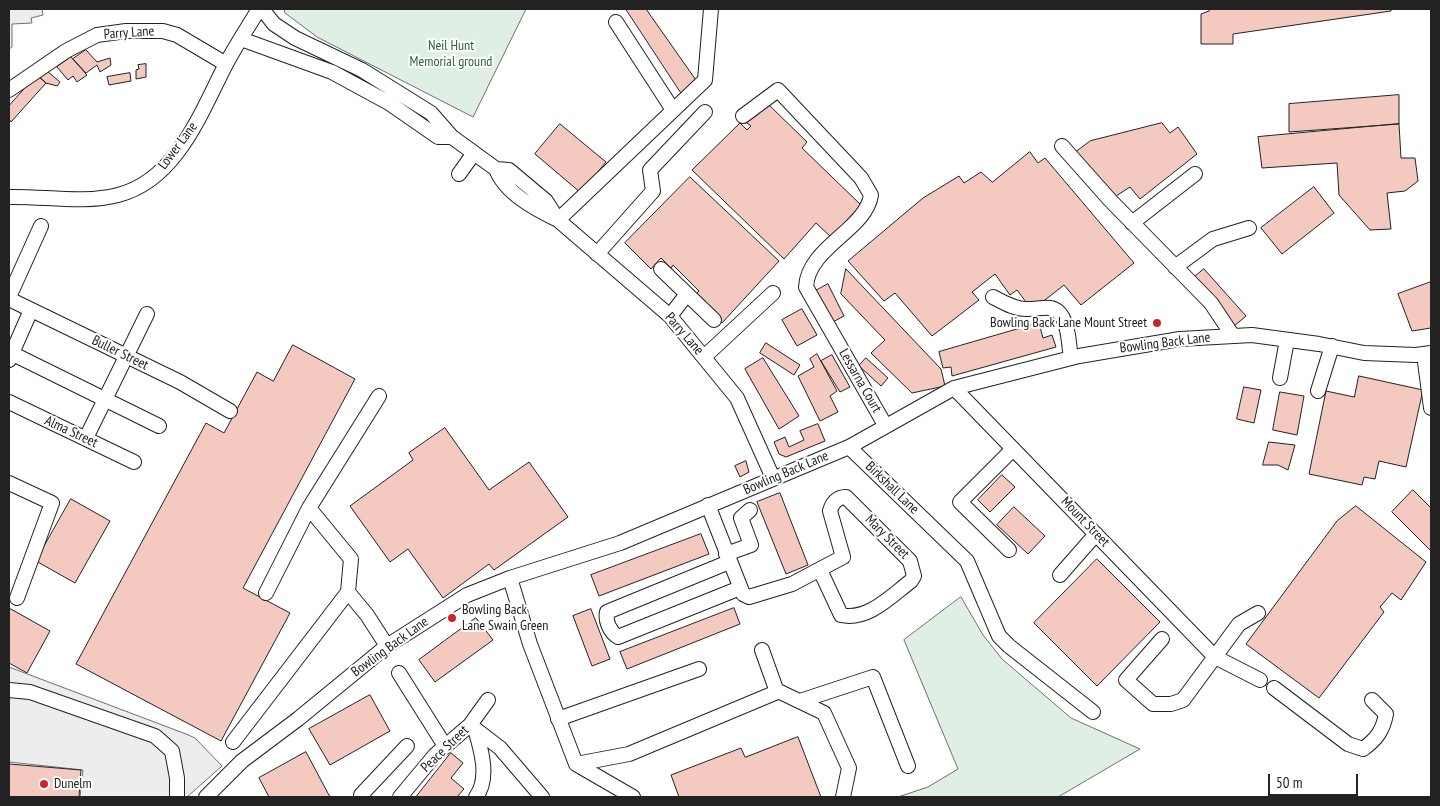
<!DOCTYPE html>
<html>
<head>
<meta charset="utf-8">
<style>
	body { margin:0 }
	#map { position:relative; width:1440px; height:806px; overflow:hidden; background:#fff; font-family:"PT Sans Narrow",sans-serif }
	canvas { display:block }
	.frame { position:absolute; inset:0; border:10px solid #222; pointer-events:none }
	.scale { position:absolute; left:1268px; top:774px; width:90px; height:22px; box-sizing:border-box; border:2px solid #222; border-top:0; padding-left:6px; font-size:15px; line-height:18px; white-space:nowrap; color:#222; -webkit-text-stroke:4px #fff; paint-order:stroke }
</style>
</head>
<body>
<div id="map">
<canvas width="1440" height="806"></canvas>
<div class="frame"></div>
<div class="scale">50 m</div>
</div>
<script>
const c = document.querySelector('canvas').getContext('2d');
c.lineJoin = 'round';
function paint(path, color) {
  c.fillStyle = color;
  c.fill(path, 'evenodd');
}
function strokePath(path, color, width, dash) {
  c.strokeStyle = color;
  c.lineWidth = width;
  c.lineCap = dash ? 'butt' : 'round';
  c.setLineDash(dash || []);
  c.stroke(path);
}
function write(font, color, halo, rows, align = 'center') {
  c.font = font + ' "PT Sans Narrow",sans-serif';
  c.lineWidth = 4;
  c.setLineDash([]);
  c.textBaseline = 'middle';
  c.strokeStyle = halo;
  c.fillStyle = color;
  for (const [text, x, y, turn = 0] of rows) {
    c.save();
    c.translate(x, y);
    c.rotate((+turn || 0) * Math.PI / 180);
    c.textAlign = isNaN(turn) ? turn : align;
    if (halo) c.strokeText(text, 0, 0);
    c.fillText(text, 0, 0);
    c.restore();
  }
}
const green = new Path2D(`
	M285,9H526L473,117L317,37L285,13Z
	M961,597L983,635L1002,659L1071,718L1140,749L1058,797H898L928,787L958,769L904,640Z`);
paint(green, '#e0efe3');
strokePath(green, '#6f6f6f', 1);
const parking = new Path2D(`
	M9,9H42L43,15L31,18L32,23L12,24V47L9,49Z
	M9,667L186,734L195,738L222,766L187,797H80L83,770L9,762Z`);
paint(parking, '#ededed');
strokePath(parking, '#6f6f6f', 1);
const building = new Path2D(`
	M626,9H646L698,83L682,94Z
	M1209,9H1391V11L1233,34V44H1201V14L1209,11Z
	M86,50L97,62L110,58L111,65L100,72L97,65L86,73L73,59Z
	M71,57L87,75L77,82L73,76L68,80L57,67Z
	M146,64V77L136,79V70L139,69L138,65Z
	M47,71L60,82L57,86L46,83L37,75Z
	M130,73L131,81L109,85L107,77Z
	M37,75L46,83L11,122L9,119V106Z
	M1399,95V124L1289,132V104Z
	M767,103L807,142L802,148L861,205L831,237L816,223L784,259L692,170L740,123L747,130L751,126L747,123Z
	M1162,123L1170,133L1178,127L1197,154L1140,199L1130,187L1116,196L1074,153L1090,141Z
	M560,124L606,162L581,193L535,154Z
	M1399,124L1401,158H1415L1418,181L1405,191L1387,193L1391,229L1370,230L1339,195L1337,163L1262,168L1258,137Z
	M1030,152L1038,163L1045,158L1134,263L1081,305L1064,285L1036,307L1029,306L1017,290L1010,295L995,274L972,292L979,300L932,336L895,293L884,301L848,261L923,198L959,176L964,183L981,172L992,182Z
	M690,177L779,261L722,323L695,295L699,291L673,265L671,268L661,258L651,269L625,243Z
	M1314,187L1334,213L1282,254L1261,228Z
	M846,269L941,369L945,386L912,393L871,353L885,340L841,294Z
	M1204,269L1246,316L1233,327L1191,280Z
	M1431,282V328L1412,331L1398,294Z
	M828,284L844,316L827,325L810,294Z
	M802,309L817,335L797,346L782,320Z
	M1039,323L1043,338L1052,335L1056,347L952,376L951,367L943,368L939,352Z
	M766,343L800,365L794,375L760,353Z
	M293,345L355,379L243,588L290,613L221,741L76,664L206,423L224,433L257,372L273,381Z
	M817,354L837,391L830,396L838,412L820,421L798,376L814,367L810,359Z
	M832,355L850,387L840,392L821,361Z
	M763,358L799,416L779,429L745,369Z
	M866,358L888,378L881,386L859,366Z
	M1359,376L1423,390L1406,467L1379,461L1375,479L1364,477L1362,485L1309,474L1326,391L1354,397Z
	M1244,387L1261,390L1254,423L1237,419Z
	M1280,392L1304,396L1297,435L1273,430Z
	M818,424L825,441L786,457L779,454L774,442L785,437L789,447L804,440L800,431Z
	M445,428L489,490L529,462L568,517L494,570L489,564L443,598L408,549L390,562L350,506L413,460L409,453Z
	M1269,442L1295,445L1288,470L1278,465H1263Z
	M746,461L749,472L740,477L735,466Z
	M1002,475L1015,487L990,512L978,500Z
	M1413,490L1431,508V551L1392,512Z
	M780,493L808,565L786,574L757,502Z
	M71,499L110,521L75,583L36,561Z
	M1356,506L1426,562L1401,600L1392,593L1380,607L1384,612L1319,698L1246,644L1337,521Z
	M1014,507L1045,536L1028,554L997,525Z
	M701,534L709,554L599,596L591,575Z
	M1097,559L1160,622L1097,686L1034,623Z
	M9,608L50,631L27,673L9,663Z
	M734,608L740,624L627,669L620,652Z
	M591,609L610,659L592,666L573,616Z
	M476,618L493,640L435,682L419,660Z
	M370,695L390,731L330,765L309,729Z
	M798,737L821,797H679L671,775L741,748L745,757Z
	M306,752L330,797H269L259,778Z
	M451,753L463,763L451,778L464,789L457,797H419L417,796Z
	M9,764L81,770L79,797H9Z`);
paint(building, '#f3c9c0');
strokePath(building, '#222', 1);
const minor = new Path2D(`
	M262,9L274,24L295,38L362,70L431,113L452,137L496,169L509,170L546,201L558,220
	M616,22L673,110
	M241,39L332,72L389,103L438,137H452
	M9,90L66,51L97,35L126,31H163L177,35L226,64
	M743,116L778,90L861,178L871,195C866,230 808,247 806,287L885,425
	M1062,146L1110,200L1211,303L1233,336
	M496,169C505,193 535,209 558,220L670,316L737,398L773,478
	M459,174L474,153
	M9,197C44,196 84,204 118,195C177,180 201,112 226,64C236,45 248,27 259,9
	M558,220L705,80L711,9
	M1132,223L1195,174
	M597,254L653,191L650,170L705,112
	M1175,267L1213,239L1249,228
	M661,269L687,294
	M9,297L41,226
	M993,297C1003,302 1014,309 1026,309C1042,310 1057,300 1065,323C1069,333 1069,346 1071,358
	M9,299L180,382L230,411
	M670,316L687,294L714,320
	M11,353L159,426
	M1424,354L1431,408
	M704,357L773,293
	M9,360L31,310
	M1280,378L1287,340
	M954,388L1215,657L1260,680
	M1318,391L1332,346
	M379,396L309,508L351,559L348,592L367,615L387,646
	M9,402L134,462
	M86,438L147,314
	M849,447L967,561L999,636L1009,646L1093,712
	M9,483L52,503L17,598
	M708,505L743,594L749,597L792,584L843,557L830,511C832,503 837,497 846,497L910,561L914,576L911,581C891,596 868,621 841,615L820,570
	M1009,550L960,502L1013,449
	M726,554L751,545L741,518L750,510
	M729,562L607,612C605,621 610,632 618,637L740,588
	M1060,575L1096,534
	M510,578L530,644L576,764L633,797
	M266,593L309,508
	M1162,639L1126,680L1153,704H1171L1183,700L1239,624L1258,613
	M399,673L445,746
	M1274,688L1348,744L1363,749C1377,739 1383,730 1386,714L1372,700
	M9,690L30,692L155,736L172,751L177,778V797
	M776,690L824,713L849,768L843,797
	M800,701L873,677L908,766
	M558,719L699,669
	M470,725L500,748L542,797
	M475,729C481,749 490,778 476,797
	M233,742L348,592
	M576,764L629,754L777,692L762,650
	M206,797L242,761L298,719L387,646L467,595L510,578L620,543L849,447L954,388L1079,356L1180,339L1252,335L1319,344L1364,353L1416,355L1431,353
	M363,797L361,795L407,746
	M400,797L435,755L470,725L488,700`);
strokePath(minor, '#222', 16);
strokePath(minor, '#fff', 14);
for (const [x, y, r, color] of [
	[1157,323,5,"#c62828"],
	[452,618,5,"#c62828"],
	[44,784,5,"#c62828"]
]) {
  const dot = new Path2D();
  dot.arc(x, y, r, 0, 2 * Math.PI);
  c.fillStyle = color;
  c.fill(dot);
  strokePath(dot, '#fff', 2);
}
write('14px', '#222', '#fff', [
	["Parry Lane",129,33,-4],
	["Lower Lane",178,146,-53],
	["Parry Lane",684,334,49],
	["Bowling Back Lane",1165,343,-7],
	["Buller Street",120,353,26],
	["Lessarna Court",860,381,60],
	["Alma Street",71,432,25],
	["Bowling Back Lane",786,473,-23],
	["Birkshall Lane",892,488,44],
	["Mount Street",1085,522,46],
	["Mary Street",887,537,45],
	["Bowling Back Lane",390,647,-36],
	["Peace Street",445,749,-44]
]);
write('14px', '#2f5e38', '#fff', [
	["Neil Hunt",451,46],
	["Memorial ground",451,62]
]);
write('14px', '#222', '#fff', [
	["Bowling Back Lane Mount Street",1147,323,"right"],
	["Bowling Back",462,610],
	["Lane Swain Green",462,626],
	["Dunelm",54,784]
], 'left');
</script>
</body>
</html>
